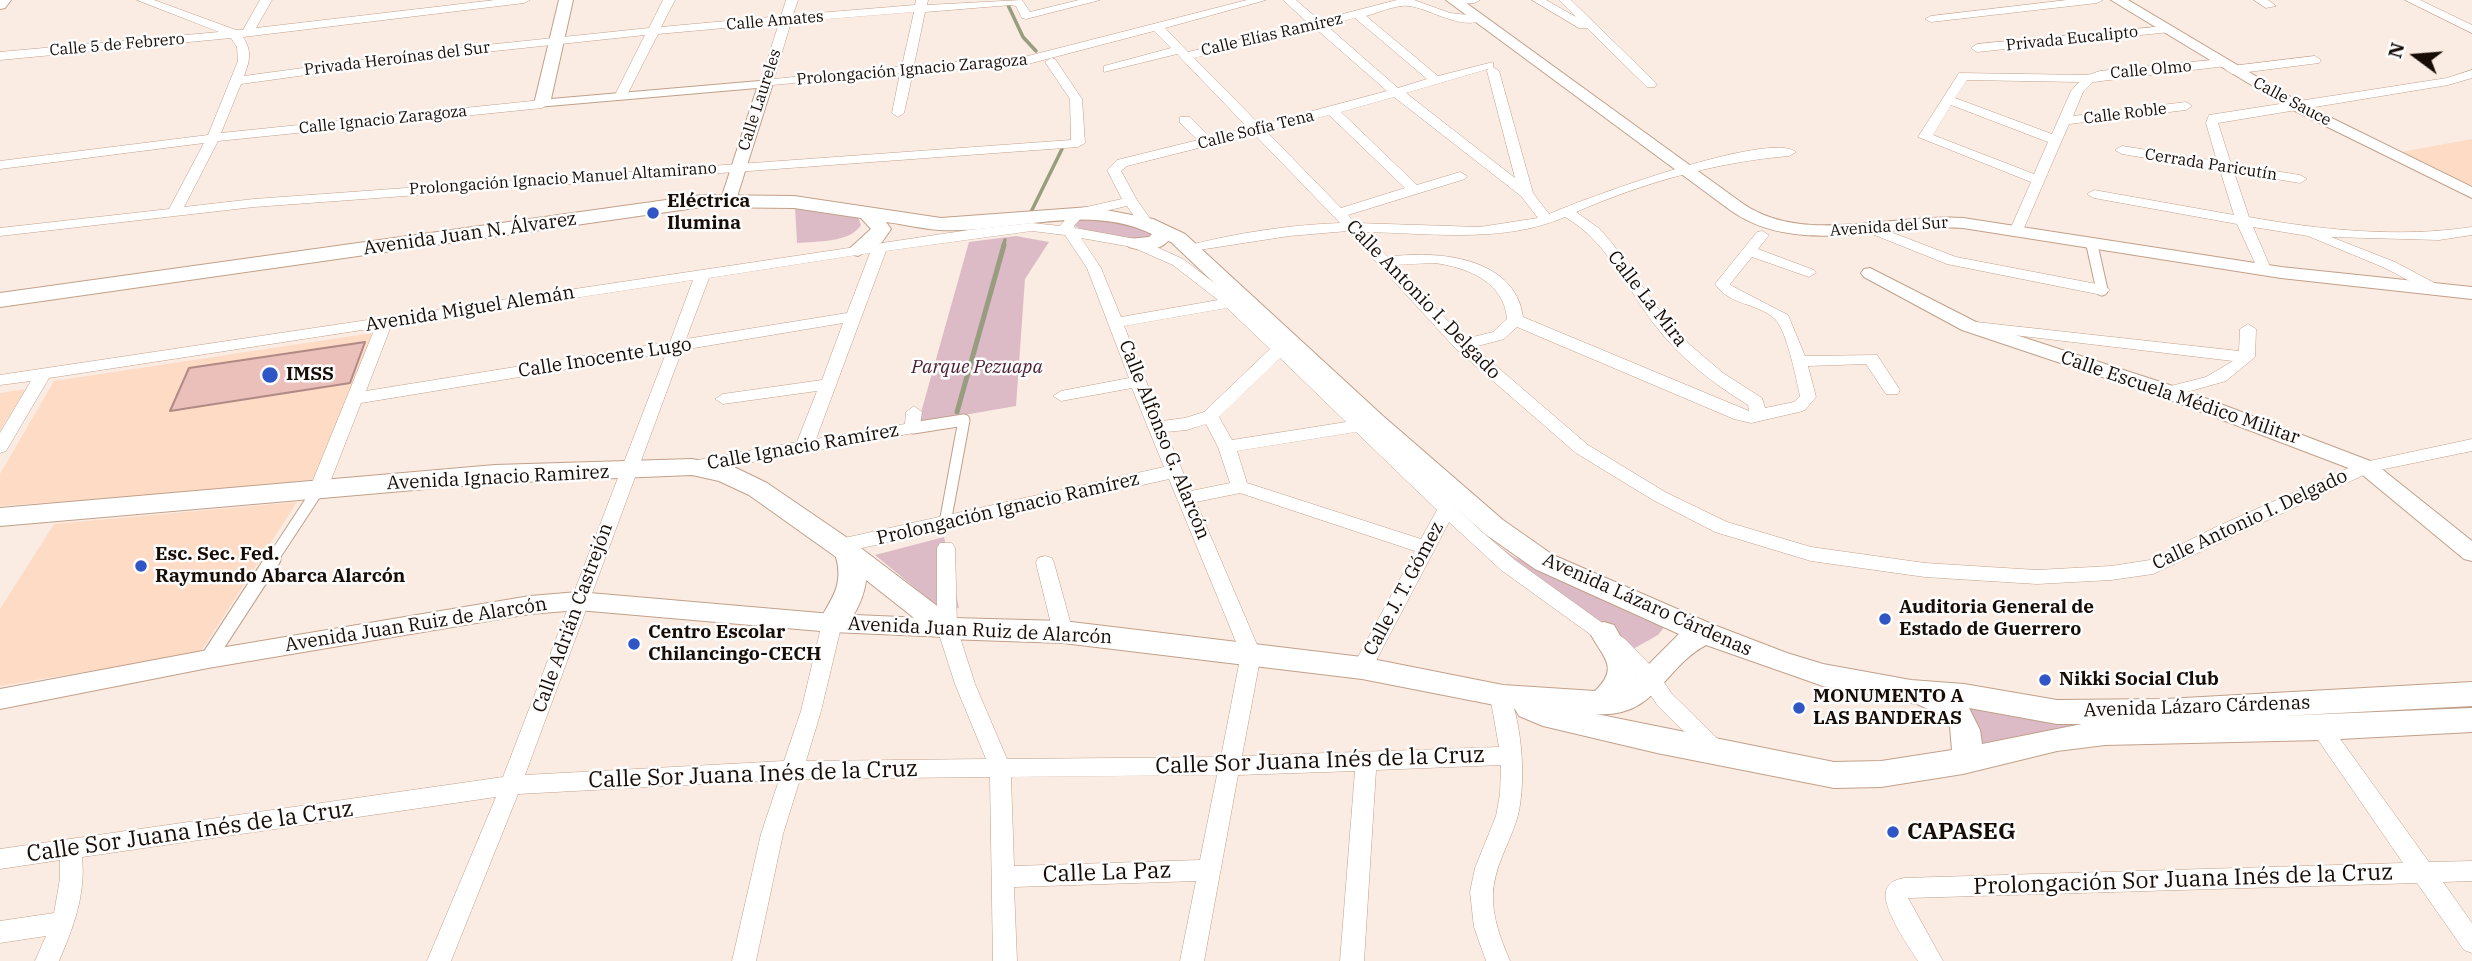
<!DOCTYPE html>
<html>
<head>
<meta charset="utf-8">
<style>
	body { margin:0 }
	#map { position:relative; width:2472px; height:961px; overflow:hidden; background:#fbece3; font-family:"IBM Plex Serif",serif }
	canvas { display:block }
	.north { position:absolute; left:2381px; top:21px; width:70px; height:70px; -webkit-text-stroke:5px #fdfdfd; paint-order:stroke; rotate:286deg; font-size:19px; font-weight:700; line-height:28px; text-align:center; color:#180d06 }
	.north::after { content:''; display:block; margin:auto; width:24px; height:32px; background:#180d06; clip-path:polygon(50% 0,100% 100%,50% 72%,0 100%) }
</style>
</head>
<body>
<div id="map">
<canvas width="2472" height="961"></canvas>
<div class="north">N</div>
</div>
<script>
const c = document.querySelector('canvas').getContext('2d');
c.lineJoin = 'round';
function paint(path, color) {
  c.fillStyle = color;
  c.fill(path, 'evenodd');
}
function strokePath(path, color, width, dash) {
  c.strokeStyle = color;
  c.lineWidth = width;
  c.lineCap = dash ? 'butt' : 'round';
  c.setLineDash(dash || []);
  c.stroke(path);
}
function write(font, color, halo, rows, align = 'center') {
  c.font = font + ' "IBM Plex Serif",serif';
  c.lineWidth = 5;
  c.setLineDash([]);
  c.textBaseline = 'middle';
  c.strokeStyle = halo;
  c.fillStyle = color;
  for (const [text, x, y, turn = 0] of rows) {
    c.save();
    c.translate(x, y);
    c.rotate((+turn || 0) * Math.PI / 180);
    c.textAlign = isNaN(turn) ? turn : align;
    if (halo) c.strokeText(text, 0, 0);
    c.fillText(text, 0, 0);
    c.restore();
  }
}
paint(new Path2D(`
	M2472,139V187L2401,152Z
	M372,333L351,395L311,484L0,506V474L54,381Z
	M26,389L0,431V393Z
	M297,502L200,653L0,686V609L54,524Z`), '#fddbc5');
paint(new Path2D(`
	M795,207L858,217L861,225C850,243 817,241 797,243Z
	M1082,218L1122,223L1154,234L1156,238L1135,239L1081,229L1075,226L1076,221Z
	M1016,236L1049,242L1025,279L1016,406L918,423L969,242Z
	M1485,535L1514,557L1666,625L1658,635L1633,649L1525,573Z
	M944,537L959,608L943,611L875,555Z
	M2472,702V712L2061,728L1978,747L1956,704Z`), '#dcbbc7');
strokePath(new Path2D(`
	M1008,5L1023,37L1036,51
	M1031,212L1062,149
	M1003,246L1005,240`), '#999d80', 3.5);
strokePath(new Path2D(`
	M957,412L1004,245`), '#999d80', 5);
const building = new Path2D(`
	M365,342L350,383L170,411L189,368Z`);
paint(building, '#ebc0bb');
strokePath(building, '#b18985', 2);
const pedestrianFar1 = new Path2D(`
	M2092,245L2102,290
	M913,428L964,420L945,523
	M272,560L318,490`);
const pedestrian = new Path2D(`
	M208,659L273,559`);
const minor = new Path2D(`
	M137,0H154L236,30H243L260,0H272L256,28L495,0H530L524,3L243,37C252,51 250,60 244,76L429,51L649,28L663,0H675L661,27L781,16L786,0H798L793,15L915,5L916,0H928L927,5L1022,0L1030,12L1079,0H1100L1026,19L1022,18L1016,6L1011,5L925,12L914,65L1024,57L1247,0H1266L1165,28L1188,52L1308,23L1283,0H1296L1319,20L1397,0H1414L1450,13L1477,16L1483,19C1465,32 1428,8 1409,6C1397,4 1378,13 1366,16L1438,76L1493,62V67L1499,71L1533,193L1549,214C1583,199 1770,130 1796,152L1789,156C1716,162 1643,183 1576,212L1600,229L1612,243L1656,306L1689,344L1723,373L1762,398L1765,408L1794,402L1800,396C1796,378 1787,331 1775,319C1756,302 1730,306 1715,284L1757,232L1762,231L1769,235L1758,249L1814,270L1816,273L1809,277L1752,257L1730,284L1732,286L1788,315L1805,356L1877,355L1900,390L1898,394H1886L1866,364L1808,366L1816,397L1805,410L1799,412L1751,423L1734,419L1517,327L1504,339L1474,347L1588,445L1665,492L1727,522L1811,547L1925,563L2037,570L2111,566L2150,560L2216,527L2360,463L2472,439V451L2370,472L2153,574L2111,580L2037,584L1925,577L1811,561L1715,532L1653,500L1576,453L1456,349L1348,231L1289,236L1186,252L1184,249L1186,246C1236,233 1288,225 1340,223L1254,134L1127,166L1121,171L1137,200L1153,223L1151,226H1141L1127,206L1083,216L1074,226L1075,228L1141,240L1183,259L1234,298L1241,299L1242,305L1481,531L1515,560L1626,640L1657,672L1672,694L1724,745L1727,751L1724,757L1717,760L1710,757L1658,706L1643,684L1612,650L1501,570L1449,522L1369,674L1362,676L1355,674L1352,668L1415,551L1240,493L1196,502L1261,654L1242,756L1499,747L1490,696L1493,690L1500,688L1507,690C1523,721 1527,790 1516,822C1508,846 1494,868 1493,894C1492,917 1501,940 1510,961H1486L1474,927L1470,892L1475,868L1496,816L1500,794L1501,765L1376,770L1364,961H1340L1355,771L1238,775L1204,961H1180L1196,881L1014,887L1017,961H993L990,777L800,779L783,834L756,961H732L761,834L779,780L518,794L451,961H427L496,797L82,857C86,895 73,928 59,961H35L46,936L0,943V921L54,913L60,879V860L0,869V849L503,777L666,353L361,403L327,490L324,494H312L309,490L375,328L49,378L6,451L0,453V433L31,381L0,385V375L969,230L1032,223L1060,226L1073,210L1122,199L1107,170L1117,160L1198,140L1180,123V117H1190L1210,137L1248,128L1177,54L1104,72V66L1171,48L1154,31L1024,65L913,72L904,113L898,117L892,113L900,73L762,86L760,83L779,23L658,34L627,95L621,99L615,95L645,35L429,58L241,84L221,133L542,100L548,104L542,108L218,141L184,207L254,199L1071,140L1070,99L1045,62L1051,58L1055,59L1082,99L1085,143L1078,147L254,207L0,236V228L169,209L204,143L0,169V161L208,135L238,61L237,47L231,38L0,60V52L219,32ZM914,12L902,66L774,79L791,22ZM1355,18L1427,79L1398,88L1326,25ZM1315,28L1387,91L1260,125L1194,58ZM1488,69L1487,71L1515,178L1406,93ZM1394,97L1521,196L1538,218L1480,227L1356,223L1348,215L1465,179L1467,176L1460,172L1417,185L1341,112ZM1329,115L1405,188L1341,208L1266,131ZM1565,217C1607,241 1626,287 1654,324C1680,358 1712,383 1748,405L1749,411L1523,317C1515,256 1435,250 1388,257L1364,232C1432,233 1502,244 1565,217ZM1032,231L1065,235L1087,268L1129,378L1061,391L1053,396L1061,401L1132,388L1164,467L840,539L834,541L831,546L834,551L840,553L1169,479L1241,654L1221,757L1007,759L975,684L957,628L955,548L952,543H940L937,548V628L955,684L986,759L806,761L821,711L842,623L839,618L832,615L825,618L822,623L801,711L784,761L525,775L682,350L843,323L822,380L723,394L715,399L723,404L817,391L797,442L692,461L686,463L683,467L686,471L692,473L919,432L922,412L914,406L906,412L905,424L816,439L886,251ZM1081,238L1132,247L1173,265L1218,300L1121,317L1101,268ZM870,253L847,313L686,339L709,278ZM1434,263C1466,267 1504,281 1507,319L1493,332L1465,339L1395,265ZM693,280L670,342L366,391L391,326ZM1227,308L1270,349L1204,412L1185,418L1162,421L1124,326ZM1280,358L1346,422L1232,440L1219,417ZM1206,424L1218,447L1230,483L1191,491L1166,432L1187,430ZM1356,432L1437,510L1421,539L1247,483L1237,451ZM1217,775L1200,860L1014,866L1011,777Z
	M1452,0H1480L1474,3L1452,4Z
	M1532,0H1546L1576,17L1559,0H1571L1657,84L1655,87H1647L1587,28H1579Z
	M2067,0H2103L2097,3L1931,22L1925,19L1931,16Z
	M2254,0H2268L2276,6L2266,8Z
	M2405,0H2420L2472,25V33Z
	M2166,26L2172,30L2170,32L1977,52L1971,48L1977,44Z
	M2315,56L2321,60L2319,63L2232,74L2226,70L2232,66Z
	M2222,59L2226,60V66L2093,82L2083,92L2073,116L2186,102L2192,106L2186,110L2069,124L2021,235L2016,236L2009,232L2031,182L1918,137L1959,73L2088,75L2100,71ZM1967,80L2079,82L2071,91L2052,134L1955,98ZM1951,105L2048,142L2034,174L1933,135Z
	M2472,70V78L2448,85L2218,123L2231,164L2300,175L2307,179L2300,183L2234,172L2249,217C2321,230 2399,238 2472,227V235L2439,240L2331,237L2395,262L2444,288L2447,291L2444,294H2434L2385,268L2308,236L2253,227L2272,271L2265,275L2260,274L2237,224L2094,198L2087,194L2094,190L2234,215L2220,170L2122,154L2115,150L2122,146L2217,161L2206,123L2209,115L2447,78Z
	M1867,223L1956,257L2102,285L2110,290L2102,295L1947,264L1862,230V224Z
	M1976,322L2239,351L2240,329L2248,324L2256,329L2255,357L2226,381L2169,397L2163,396L2161,392L2163,388L2206,377L2233,361L1971,330L1968,327L1971,324Z
	M1045,556L1052,558L1054,563L1073,632L1070,637L1063,640L1056,637L1053,632L1036,563L1038,558Z
	M2321,719L2328,722L2429,862L2472,861V881L2443,882L2472,923V953L2464,950L2417,883L1908,898L1943,961H1918C1909,947 1875,900 1889,885C1892,881 1899,879 1904,878L2403,863L2314,734L2311,728L2314,722Z`);
const tertiary = new Path2D(`
	M0,0H11L5,8L0,9Z
	M559,0H573L551,99L771,80L773,83L735,203L729,204L721,199L757,88L537,107L534,104Z
	M1446,0H1462L1742,203C1803,246 1893,213 1963,218L2281,267L2472,287V299L2281,278L1963,228C1887,223 1797,258 1730,210Z
	M2111,0H2128L2301,103L2472,187V198L2291,109Z
	M1870,268L1976,322L2176,387L2373,462L2472,541V561L2464,559L2359,472L2162,397L1962,330L1864,277L1861,273L1864,269Z
	M578,592L832,614L947,619L955,622L959,628L955,634L947,637L832,632L578,610L530,614L208,668L0,709V689L208,650L530,596Z`);
const secondary = new Path2D(`
	M702,195L794,196L941,218L1090,207L1153,219L1185,234L1383,416L1503,520L1553,555L1714,625L1787,653L1823,664L1911,680L1964,684L2057,700L2166,699L2472,682V706L2281,716L2472,708V732L2321,740L2105,745L2057,751L1963,774L1881,787L1834,788L1657,753L1543,726L1519,716L1515,709L1362,679L1063,643L947,639L937,636L866,580C864,601 847,639 822,630L818,623C831,599 844,586 836,557L749,495L719,481L692,475L495,483L0,526V508L495,465L692,459L734,467L767,483L849,539L953,618L1063,621L1362,657L1503,685L1595,691C1620,667 1603,658 1590,633L1594,625L1604,622L1614,625L1635,662L1636,677L1679,634L1535,569L1485,534L1367,428L1171,242L1168,241C1158,252 1142,251 1129,247L1126,243L1129,239L1149,237L1152,234C1085,202 1010,234 940,230C922,229 904,224 886,222L891,229L882,242L858,256L851,254L848,250L871,229L861,218L794,208L702,207L0,307V293ZM1706,645L1823,686L1917,704L1937,713L1950,727L1952,750L1881,761L1834,762L1596,714C1656,718 1662,669 1706,645ZM1969,708L2057,724H2082L1982,744L1980,730Z`);
strokePath(pedestrianFar1, '#c1a08a', 13);
strokePath(pedestrian, '#c1a08a', 17);
strokePath(minor, '#c1a08a', 1);
strokePath(tertiary, '#c1a08a', 2);
strokePath(secondary, '#c1a08a', 2);
strokePath(pedestrianFar1, '#fff', 11);
strokePath(pedestrian, '#fff', 15);
paint(minor, '#fff');
paint(tertiary, '#fff');
paint(secondary, '#fff');
for (const [x, y, r, color] of [
	[653,213,7,"#3055c5"],
	[270,375,9,"#3055c5"],
	[141,566,7,"#3055c5"],
	[1885,619,7,"#3055c5"],
	[634,644,7,"#3055c5"],
	[2045,680,7,"#3055c5"],
	[1799,708,7,"#3055c5"],
	[1893,832,7,"#3055c5"]
]) {
  const dot = new Path2D();
  dot.arc(x, y, r, 0, 2 * Math.PI);
  c.fillStyle = color;
  c.fill(dot);
  strokePath(dot, '#fdfdfd', 2.5);
}
write('16px', '#180d06', '#fdfdfd', [
	["Calle Amates",775,21,-5],
	["Calle Elías Ramírez",1272,35,-13],
	["Privada Eucalipto",2072,39,-6],
	["Calle 5 de Febrero",117,45,-5],
	["Privada Heroínas del Sur",397,59,-7],
	["Prolongación Ignacio Zaragoza",912,70,-5],
	["Calle Olmo",2151,70,-5],
	["Calle Laureles",760,100,-72],
	["Calle Sauce",2292,102,28],
	["Calle Roble",2125,114,-7],
	["Calle Ignacio Zaragoza",383,120,-6],
	["Calle Sofía Tena",1256,130,-14],
	["Cerrada Paricutín",2211,165,9],
	["Prolongación Ignacio Manuel Altamirano",563,179,-4],
	["Avenida del Sur",1889,227,-4]
]);
write('bold 19px', '#180d06', '#fdfdfd', [
	["Eléctrica",667,202],
	["Ilumina",667,224],
	["IMSS",286,375],
	["Esc. Sec. Fed.",155,555],
	["Raymundo Abarca Alarcón",155,577],
	["Auditoria General de",1899,608],
	["Estado de Guerrero",1899,630],
	["Centro Escolar",648,633],
	["Chilancingo-CECH",648,655],
	["Nikki Social Club",2059,680],
	["MONUMENTO A",1813,697],
	["LAS BANDERAS",1813,719]
], 'left');
write('19px', '#180d06', '#fdfdfd', [
	["Avenida Juan N. Álvarez",470,234,-8],
	["Calle La Mira",1647,299,52],
	["Calle Antonio I. Delgado",1423,300,46],
	["Avenida Miguel Alemán",470,309,-9],
	["Calle Inocente Lugo",605,358,-9],
	["Calle Escuela Médico Militar",2180,398,19],
	["Calle Alfonso G. Alarcón",1164,440,68],
	["Calle Ignacio Ramírez",803,447,-10],
	["Avenida Ignacio Ramirez",498,478,-3],
	["Prolongación Ignacio Ramírez",1008,509,-13],
	["Calle Antonio I. Delgado",2250,520,-25],
	["Calle J. T. Gómez",1404,589,-62],
	["Avenida Lázaro Cárdenas",1647,605,24],
	["Calle Adrián Castrejón",573,618,-70],
	["Avenida Juan Ruiz de Alarcón",416,625,-9],
	["Avenida Juan Ruiz de Alarcón",980,631,3],
	["Avenida Lázaro Cárdenas",2197,707,-2]
]);
write('italic 19px', '#491d30', '#fdfdfd', [
	["Parque Pezuapa",977,368]
]);
write('23px', '#180d06', '#fdfdfd', [
	["Calle Sor Juana Inés de la Cruz",1320,761,-2],
	["Calle Sor Juana Inés de la Cruz",753,775,-2],
	["Calle Sor Juana Inés de la Cruz",190,832,-8],
	["Calle La Paz",1107,873,-2],
	["Prolongación Sor Juana Inés de la Cruz",2183,880,-2]
]);
write('bold 23px', '#180d06', '#fdfdfd', [
	["CAPASEG",1907,832]
], 'left');
</script>
</body>
</html>
